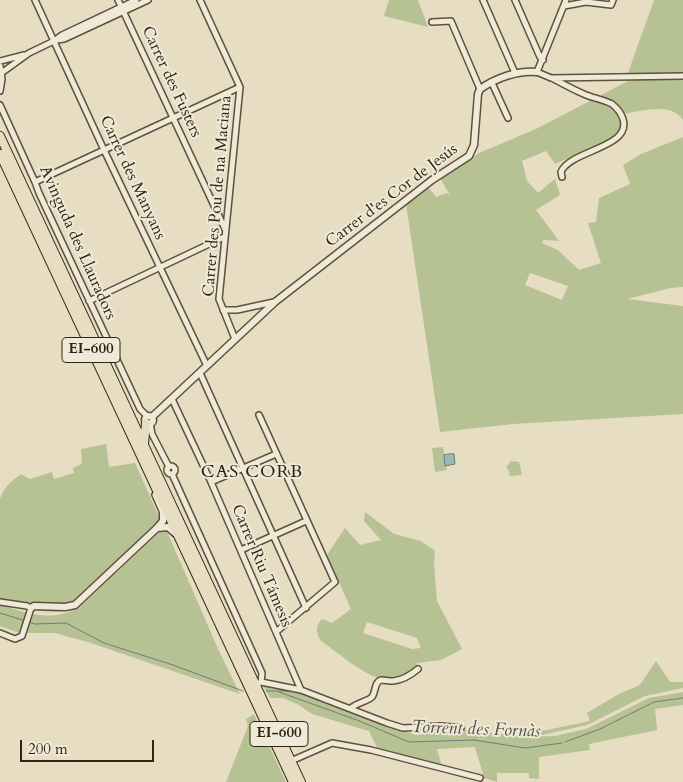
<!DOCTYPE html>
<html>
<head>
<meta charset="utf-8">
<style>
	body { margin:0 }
	#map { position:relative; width:683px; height:782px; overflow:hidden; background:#e7ddc3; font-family:Cardo,serif }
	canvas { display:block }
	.scale { position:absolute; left:20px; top:740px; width:134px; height:22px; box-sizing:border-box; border:2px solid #322210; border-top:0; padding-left:6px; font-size:15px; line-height:18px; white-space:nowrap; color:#322210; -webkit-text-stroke:4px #efe9d8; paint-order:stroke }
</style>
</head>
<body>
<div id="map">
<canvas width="683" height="782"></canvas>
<div class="scale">200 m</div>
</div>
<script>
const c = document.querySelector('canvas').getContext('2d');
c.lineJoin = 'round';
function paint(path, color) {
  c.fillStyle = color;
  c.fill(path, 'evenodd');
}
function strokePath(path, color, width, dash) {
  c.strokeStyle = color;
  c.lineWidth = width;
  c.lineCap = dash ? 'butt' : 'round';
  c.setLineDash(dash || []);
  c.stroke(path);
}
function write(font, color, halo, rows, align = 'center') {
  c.font = font + ' Cardo,serif';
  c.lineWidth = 4;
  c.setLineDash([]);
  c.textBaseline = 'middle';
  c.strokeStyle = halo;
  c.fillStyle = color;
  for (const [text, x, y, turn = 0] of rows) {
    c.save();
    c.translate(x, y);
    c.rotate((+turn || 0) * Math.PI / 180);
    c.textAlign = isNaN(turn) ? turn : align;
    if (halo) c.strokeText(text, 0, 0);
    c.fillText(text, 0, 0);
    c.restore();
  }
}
paint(new Path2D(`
	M389,0H418L428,27L384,16Z
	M654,0H683V120C671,101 637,112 619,115C621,126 621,132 612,139L555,164L546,151L522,161L527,181L538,193L555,179L560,195L536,210L559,241L543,240L542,243L558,250L579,270L601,263L588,223L596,222L599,198L630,184L623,165L641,154L683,137V287L670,288L627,299L683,306V414L513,424L440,432L406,204L425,188L430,189L436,197L447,193L451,197L440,178L479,153L536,129L628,81L629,70ZM530,273L568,286L562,300L525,285Z
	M106,444L109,467L135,463L161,521L75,606C54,619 22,607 0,600V499C4,487 11,481 21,474L30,479L52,472L54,479L74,473L73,468L82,464L81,449Z
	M443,447L447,470L435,472L432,448Z
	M511,461L519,462L522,475L510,476L508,469L506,468Z
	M365,512L394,534L421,541L435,551L434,564L437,601L462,649L441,660L417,663C415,670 410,673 403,675C396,677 388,680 380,678C363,675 336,651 321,641C316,633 315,626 322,619L332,623L351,609L327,555L345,528L360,545L381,540L364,521ZM367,622L417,638L421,648L412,649L363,633Z
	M165,527L219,651L240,694L91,643L55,633H19L0,626V605C29,613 50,623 80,607Z
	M656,661L670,682H683V688L645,696L587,725L542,735L523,733V731L547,730L590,721L587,713L619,694L640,685Z
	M262,684L291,690L416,735L425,734L426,728L441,727L529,737L555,736L586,729L649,698L683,692V705L655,709L657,730L589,744L590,750L539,757V779L529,778V773H497V782L484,778L475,747L437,749L442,767L378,750L369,731L312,714L299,705L283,698H270Z
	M254,714L286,782H226L248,726L246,719Z`), '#b6c194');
const water = new Path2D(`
	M454,454L455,464L445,466L444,455Z`);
paint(water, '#98bbb9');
strokePath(water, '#6f7e75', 1);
strokePath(new Path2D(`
	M0,613L26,621
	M29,622L35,624L66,623L104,643L173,665L243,691
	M266,691H291
	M279,692L357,720L409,742L474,740L525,748L562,743
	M565,742L600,729L654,702L683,698`), '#6f7e75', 1);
const minor = new Path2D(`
	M35,0L104,150L207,366
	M118,0L225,229
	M200,0L240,87L219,299L235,339
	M483,0L515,73
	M515,0L540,57L543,60
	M566,0L537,72L551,78L683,76
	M564,6L586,2L611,5L613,0
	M432,22L451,21L480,89
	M57,40L64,39L148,0
	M0,61L24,55
	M0,66L2,79L0,91
	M0,74L29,53L54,41L62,35L136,0
	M552,78C563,84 574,90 586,95C594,98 604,100 612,104C617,108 621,113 623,119C632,148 570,150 561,172L562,177
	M492,83L508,118
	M0,105L35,182L39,193L140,409L147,416
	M35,182L240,87
	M89,301L224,237
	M223,310H237L274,302
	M200,373L306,608
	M172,399L211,482L301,690
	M259,415L335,582L276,632
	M150,423L152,434L169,467
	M167 470a4 4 0 1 1 8 0a4 4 0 1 1-8 0Z
	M172,474L262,673L261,682L256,685
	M211,482L276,454
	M155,495L163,513
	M241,550L306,521
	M0,602L27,606L31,608L22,636L15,639L0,633
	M261,682L301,690L387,723L403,728L441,726L461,728
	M351,708C357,703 368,701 372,697C376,692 374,682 381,680C384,680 389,681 393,681C402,680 411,675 418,669
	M291,761L332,743L371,750L480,778`);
const tertiary = new Path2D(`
	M145 420a4 4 0 1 1 8 0a4 4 0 1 1-8 0Z
	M152,417L275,302L432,180L469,156L474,145L478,94L480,89C496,78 518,70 537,72
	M157,528L168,527L176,534
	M31,608L34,606L65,607L75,605L157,528L163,521V513`);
const primary = new Path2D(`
	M0,136L301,782
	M0,154L293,782
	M144,444L146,423`);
strokePath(minor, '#5f513d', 8);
strokePath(tertiary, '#5f513d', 9);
strokePath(primary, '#322210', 10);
strokePath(minor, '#efe9d8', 5);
strokePath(tertiary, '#efe9d8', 6);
strokePath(primary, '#e7ddc3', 8);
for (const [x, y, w] of [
	[91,350,58],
	[279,734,58]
]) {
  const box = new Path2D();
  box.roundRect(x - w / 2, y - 12.5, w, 25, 4);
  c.fillStyle = '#efe9d8';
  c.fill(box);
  strokePath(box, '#322210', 1);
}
write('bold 15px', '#322210', null, [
	["EI-600",91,350],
	["EI-600",279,734]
]);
write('16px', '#322210', '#efe9d8', [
	["Carrer des Fusters",171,82,65],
	["Carrer des Manyans",132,178,65],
	["Carrer des Pou de na Maciana",218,196,-85],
	["Carrer d'es Cor de Jesús",392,196,-37],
	["Avinguda des Llauradors",77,243,66],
	["Carrer Riu Támesis",261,566,67]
]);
c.letterSpacing = '1px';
write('18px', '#322210', '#efe9d8', [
	["CAS CORB",252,473]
]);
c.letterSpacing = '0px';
write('italic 18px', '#515043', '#efe9d8', [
	["Torrent des Fornàs",476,730,2]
]);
</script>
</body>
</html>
